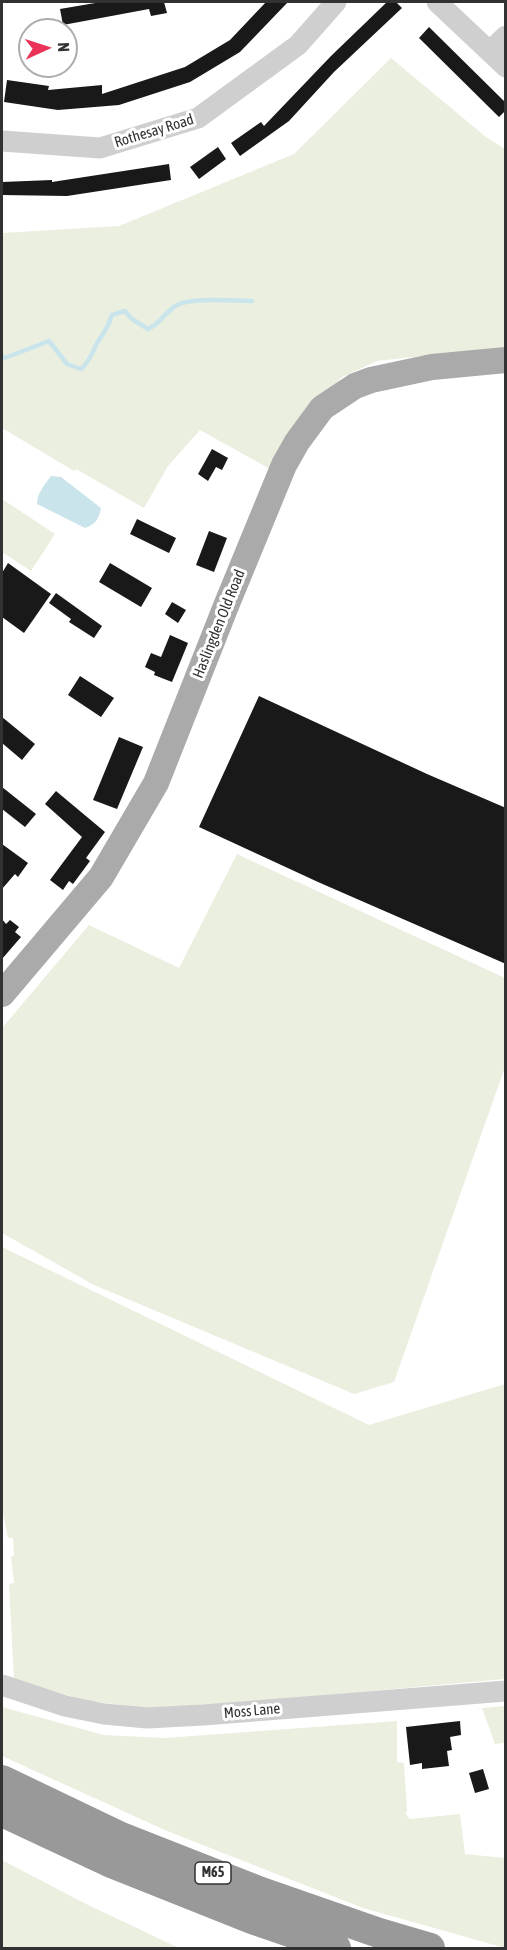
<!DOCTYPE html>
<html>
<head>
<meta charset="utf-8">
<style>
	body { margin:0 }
	#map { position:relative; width:507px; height:1950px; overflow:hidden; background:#fff; font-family:"Asap Condensed",sans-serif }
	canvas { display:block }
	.frame { position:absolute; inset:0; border:3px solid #323232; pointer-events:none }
	.north { position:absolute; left:18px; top:18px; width:60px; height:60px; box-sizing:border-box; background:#fff; border:2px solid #adadad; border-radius:50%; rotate:87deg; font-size:16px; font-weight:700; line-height:24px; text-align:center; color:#323232 }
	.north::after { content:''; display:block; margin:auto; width:21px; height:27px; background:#eb3257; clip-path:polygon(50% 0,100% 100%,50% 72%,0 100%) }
</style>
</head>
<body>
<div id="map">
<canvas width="507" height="1950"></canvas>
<div class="frame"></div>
<div class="north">N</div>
</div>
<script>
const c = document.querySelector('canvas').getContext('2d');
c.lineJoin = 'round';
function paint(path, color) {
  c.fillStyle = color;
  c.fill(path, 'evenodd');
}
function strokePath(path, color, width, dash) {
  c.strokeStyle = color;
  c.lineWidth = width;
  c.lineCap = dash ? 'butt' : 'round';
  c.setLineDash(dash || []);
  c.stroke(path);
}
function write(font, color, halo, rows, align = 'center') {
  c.font = font + ' "Asap Condensed",sans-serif';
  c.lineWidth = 6;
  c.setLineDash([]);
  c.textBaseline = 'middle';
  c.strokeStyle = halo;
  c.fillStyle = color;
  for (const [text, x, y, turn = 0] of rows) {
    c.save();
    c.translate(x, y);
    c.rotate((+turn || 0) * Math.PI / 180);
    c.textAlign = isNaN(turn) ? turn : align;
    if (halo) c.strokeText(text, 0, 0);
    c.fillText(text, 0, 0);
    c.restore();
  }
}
paint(new Path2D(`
	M391,58L486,137L505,149V347L377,361L342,377L305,415L270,469L200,430L168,466L144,508L76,469L74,471L2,428V233L119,226L294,154Z
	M2,499L55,534L31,571L2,552Z
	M237,854L505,978V1067L394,1382L354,1394L94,1285L2,1233V1028L89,925L179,968Z
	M2,1247L369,1425L505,1384V1679L158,1710L83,1700L14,1680L9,1584L14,1583L11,1557L14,1556L13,1538H8L2,1509Z
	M505,1706H506L505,1748L504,1743L495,1744L482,1708Z
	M2,1707L104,1735L165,1738L397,1721V1762L404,1763L407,1811L405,1813L410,1819L460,1814L465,1854L505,1858V1948L363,1908L167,1831L2,1756Z
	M2,1860L86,1904L179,1948H2Z`), '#eaefe0');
paint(new Path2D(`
	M51,476L61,477L101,508C99,519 96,524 85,528L37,504C37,493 45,484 51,476Z`), '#cae4ec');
strokePath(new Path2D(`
	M2,356L5,358L49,341L67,364L81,369C91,361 92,351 99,340C106,329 108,328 112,315L125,311L132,319L148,329C160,324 165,312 177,305C191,297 235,301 252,301`), '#cae4ec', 4.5);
paint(new Path2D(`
	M101,2H164L167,13L151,16L149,9L63,25L60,9Z
	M266,2H288L240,52L190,82L119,105L58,110L4,102L7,80L49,86L48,90L102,85V94L185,67L230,40Z
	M387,2H396L402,8L334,72L289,121L240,156L231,143L261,122L264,126L331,56Z
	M429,27L506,103V110L499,117L419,38Z
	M218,147L226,159L199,179L190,167Z
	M169,164L171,180L67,196L2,195V182L52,180V182Z
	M212,449L228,458L222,470L216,467L208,481L198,474Z
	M137,519L176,538L169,553L130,534Z
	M209,531L227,538L214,572L196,565Z
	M8,563L51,594L24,633L2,617V573Z
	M110,563L152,588L141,607L99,582Z
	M56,593L102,626L94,638L69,622L71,619L49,603Z
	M172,602L186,610L178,623L165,614Z
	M170,635L188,643L172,682L154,675L155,672L145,667L151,653L161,657Z
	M80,676L114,698L101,717L68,695Z
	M259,696L427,774L506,808V964L318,882L199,827Z
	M2,717L35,744L22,760L2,743Z
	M119,737L143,747L117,809L93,800Z
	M2,787L36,814L25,827L2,809Z
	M56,791L105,832L86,858L90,861L73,884L69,881L63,890L50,880L82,837L45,804Z
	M2,844L28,863L18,877L15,874L2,889Z
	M2,919L6,924L10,920L19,927L15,932L21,937L2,959Z
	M460,1721L461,1735L450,1737L452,1750L447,1751L449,1766L422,1769V1763L410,1765L406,1727Z
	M483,1769L489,1789L475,1793L469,1773Z`), '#191919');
strokePath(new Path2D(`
	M437,2L506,67
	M490,51L506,36
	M2,141L100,148L198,118L298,45L336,2
	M2,1685L65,1706L104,1714L147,1718L204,1715L506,1691`), '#cfcfcf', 21);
strokePath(new Path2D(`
	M2,994L101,877L156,783L226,606L284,465L297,442L322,408L355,386L371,380L432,367L506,360`), '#aaa', 26);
strokePath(new Path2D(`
	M2,1780L121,1837L261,1892L379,1933L430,1948
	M2,1812L109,1862L252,1919L336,1948`), '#999', 30);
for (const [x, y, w] of [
	[213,1873,36]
]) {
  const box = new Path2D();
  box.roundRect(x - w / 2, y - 11, w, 22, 4.5);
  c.fillStyle = '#fff';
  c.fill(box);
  strokePath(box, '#323232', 1.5);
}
write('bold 14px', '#323232', null, [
	["M65",213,1873]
]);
write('15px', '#323232', '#fff', [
	["Rothesay Road",154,131,-17],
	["Haslingden Old Road",219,624,-68],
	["Moss Lane",252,1711,-5]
]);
</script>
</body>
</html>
